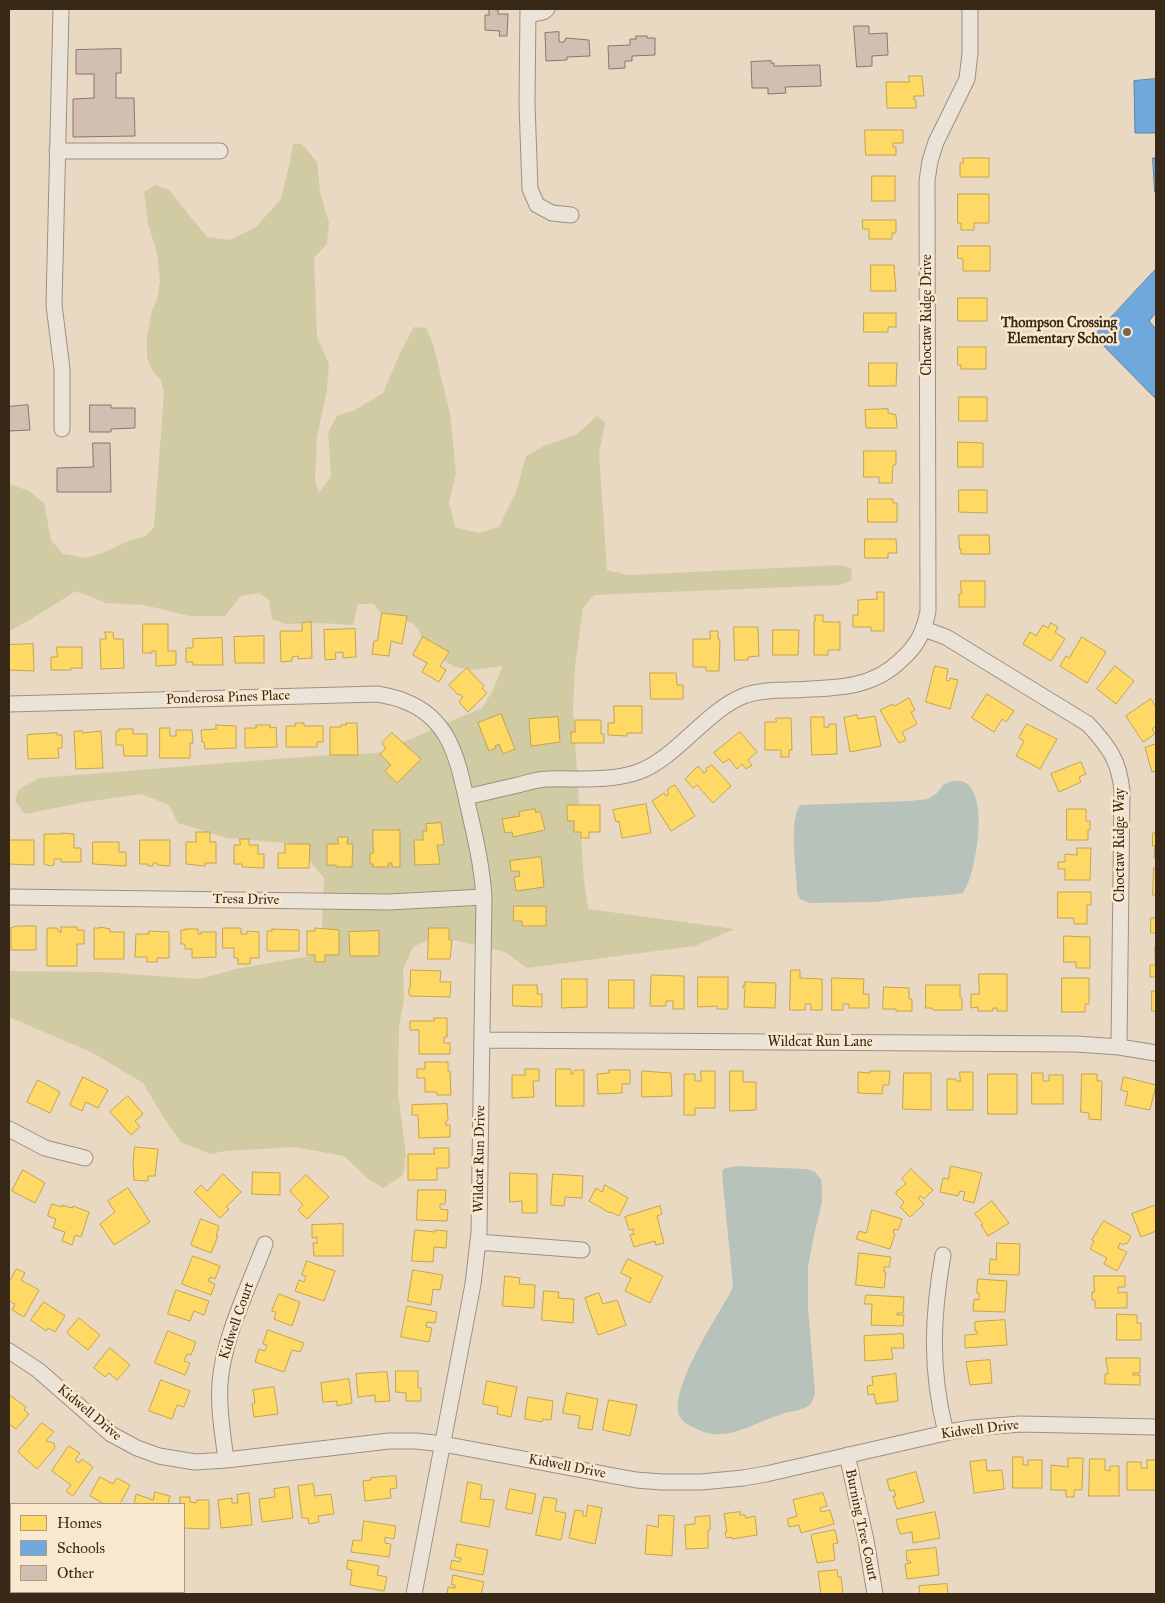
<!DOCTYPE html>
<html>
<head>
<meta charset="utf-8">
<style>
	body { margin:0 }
	#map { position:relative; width:1165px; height:1603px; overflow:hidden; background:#e9d9c2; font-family:"IM FELL Great Primer",serif }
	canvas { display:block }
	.frame { position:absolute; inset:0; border:10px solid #382818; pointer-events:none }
	.legend { position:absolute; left:10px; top:1503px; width:175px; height:90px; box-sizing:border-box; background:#fae8ce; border:1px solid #ac9b85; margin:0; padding:6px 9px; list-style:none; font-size:15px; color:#382818 }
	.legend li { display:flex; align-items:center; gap:10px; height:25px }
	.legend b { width:25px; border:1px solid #ac9b85 }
</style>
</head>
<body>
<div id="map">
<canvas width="1165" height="1603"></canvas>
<div class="frame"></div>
<ul class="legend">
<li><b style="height:14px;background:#ffd966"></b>Homes</li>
<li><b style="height:14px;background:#6fa8dc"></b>Schools</li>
<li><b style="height:14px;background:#d3bfb2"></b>Other</li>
</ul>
</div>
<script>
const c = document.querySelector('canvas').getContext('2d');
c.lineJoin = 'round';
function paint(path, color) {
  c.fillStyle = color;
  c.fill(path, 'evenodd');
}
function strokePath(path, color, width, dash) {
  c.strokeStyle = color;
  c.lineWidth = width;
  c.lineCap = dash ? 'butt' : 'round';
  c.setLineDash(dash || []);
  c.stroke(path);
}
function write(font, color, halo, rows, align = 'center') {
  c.font = font + ' "IM FELL Great Primer",serif';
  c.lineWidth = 5;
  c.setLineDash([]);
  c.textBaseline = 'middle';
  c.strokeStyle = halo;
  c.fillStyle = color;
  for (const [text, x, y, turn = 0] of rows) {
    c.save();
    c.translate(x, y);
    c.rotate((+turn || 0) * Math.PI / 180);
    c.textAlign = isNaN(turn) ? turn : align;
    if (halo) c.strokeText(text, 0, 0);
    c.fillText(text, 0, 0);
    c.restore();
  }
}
paint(new Path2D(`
	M293,144H302L317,162L320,192L329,223L327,244L314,258L317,337L329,364L327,390L317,437L315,482L319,492L331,477L328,432L337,416L355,410L383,393L400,353L414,327L426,328L433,344L450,413L456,473L449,502L455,527L479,533L499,527L516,492L526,456L544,446L577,434L597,416L605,423L599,453L607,570L628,575L841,565L852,569L851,581L840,585L594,595L583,608L575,666L573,709L584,881L588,909L735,929L695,946L527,968L505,952L436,936L413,947L403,969L404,999L399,1027L398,1094L406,1155L403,1175L383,1188L367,1178L344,1156L295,1147L226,1151L210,1154L181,1142L165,1120L143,1083L93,1053L9,1017V971L102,972L199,979L236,969L321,954L324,878L295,844L227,838L178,823L169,805L141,794L85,802L25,814L15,801L18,790L39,778L314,756L378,753L482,708L492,692L503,666L472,670L455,667L432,654L422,643L420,632L414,624L394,616L381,613L374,604H358L353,625L320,623L286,624L272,619L269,600L259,593L241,596L225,616H189L144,605L106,603L76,591L31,619L9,631V484L29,491L44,503L51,540L63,554L86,558L100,554L131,540L146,536L154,527L164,392L161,380L153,372L147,357V337L152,310L157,300L160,281L157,253L148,224L144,192L155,185L169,190L207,237L230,240L256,227L281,199L291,157Z`), '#d1cba4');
paint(new Path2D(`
	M952,781C956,781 961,780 964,782C990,793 976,875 963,893L950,895L910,898L875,902L809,903L800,899L797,893C797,871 788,822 800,805L910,801L928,799L937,793L943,785Z
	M735,1166L807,1169L815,1172L821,1179L822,1189V1202L814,1235L808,1267V1308L815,1393C813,1399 812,1403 808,1406C801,1411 790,1411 782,1414C753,1423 725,1445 695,1428C690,1426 683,1422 680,1417C667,1393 716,1318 729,1295L733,1286L722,1175L723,1169Z`), '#b7c3ba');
const homes = new Path2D(`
	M909,76H922L924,96H914V100H916V108H887L886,82H909Z
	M865,130H903V143H893V147H896V155H866Z
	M963,158H989V177H960V163H963Z
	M872,176H895V201H872Z
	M958,194H989V223H974V230H961V223H958Z
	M863,220H896V233H892V239H869V229H863Z
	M958,246H990V271H963V259L958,258Z
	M871,265H894L896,291H871Z
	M958,298H987V321H958Z
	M864,313H896V327H888V332H864Z
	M958,347H986V369H961V365H958Z
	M869,363H897L896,386H869Z
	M959,397H987V421H959Z
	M888,409V413L896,415L897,428H866L865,410Z
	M958,442L983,443V467H958Z
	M864,451H896V465H893L892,483H879V477H864Z
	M959,490H987V513L959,512Z
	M868,499H893V503H897V522H868Z
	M959,535H989L990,554H961V549H960Z
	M865,539H896L897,553H888V558H865Z
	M961,581H985V607H959V594H961Z
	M877,592H884V631H871V627H853V615H858V600L877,599Z
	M382,613L407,616L402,644L391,641L389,656L372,654L374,641H377L378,638Z
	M815,615H823V622H840V650H828V655H814V621H815Z
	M311,622L312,658L298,659V656L292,657V661L281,662L280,631H302V623Z
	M1051,623L1058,627L1055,632L1065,639L1051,661L1023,644L1030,632L1036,636L1043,625L1048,628Z
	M143,624H168V651H176V665L156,666V651H152V653H143Z
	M734,627H758L759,656L748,657V660H735Z
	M355,629L356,657L343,658V652L335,653L336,659L325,660L324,630Z
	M773,630H799L798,655H773Z
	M710,631H718V639H720L719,671H706V667H693V639H710Z
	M105,632H113L114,639H123L124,668L101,669L100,639H106Z
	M264,636V663H235L234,637Z
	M423,637L449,652L440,666L446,670L439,682L422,672L427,663L413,655Z
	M1082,637L1106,652L1087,683L1060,666L1066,656L1069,658Z
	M222,638L223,665H193V662H186V648H193V639Z
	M33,644L34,671L9,670V645Z
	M57,647H82V668H71V670H51V657H57Z
	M935,666L948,669L946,680L949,681L950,678L958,680L950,709L926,702Z
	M1115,666L1134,681L1116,704L1097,689Z
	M467,668L484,686L482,688L487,693L468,712L459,702L463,697L459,694L458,695L449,685Z
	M650,673H676L677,685H683V699H651Z
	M987,694L1014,711L1006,722L1002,719L994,732L972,718Z
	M909,698L915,710L911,712L917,724L902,732L906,740L899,743L880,710L893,704L894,706Z
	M1151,699L1156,707V726L1152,729L1155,734L1143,742L1126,716Z
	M614,706H642V733H627V736L608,735V723H614Z
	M501,714L515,749L503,754L499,744L495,746L496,748L489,751L478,723Z
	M857,715L858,719L875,716L881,746L850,752L844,718Z
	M558,717L560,742L531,746L529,719Z
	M811,717H824V727H829V724H836L837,754L812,755Z
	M776,718H791L792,750H789V757H781V750H765V722H776Z
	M575,720H601V734H604V743H571V732H575Z
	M295,723H304V726H323V742H317V747H286V726H295Z
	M346,723H357L358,755H330V727H341V725H346Z
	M1027,724L1057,739L1040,769L1016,756L1024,741L1019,738Z
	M216,725L236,726V748L205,749L204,742H202L201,730L216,729Z
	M256,725H270V728L276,727L277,747L245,748V728H256Z
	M160,728H170V736H176V730H192L193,743H190V758H160Z
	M119,729H133V734H147V756H124L123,745H116V731H119Z
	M82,731V733L101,731L103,768L76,769L74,732Z
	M740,732L757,752L748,760L752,765L746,769L742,764L737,769L729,759L723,763L714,753Z
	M57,733V735H62V748H58L59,758L28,759L27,735Z
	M392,733L421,759L397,783L385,771L391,765L380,754L386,748L382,743Z
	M1156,744V772V771L1152,772L1145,748Z
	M1081,762L1086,774L1079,777L1081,782L1059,792L1051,774Z
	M712,765L731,786L713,803L697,785L693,788L685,779L698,766L704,773L707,771L706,769Z
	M675,785L695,816L671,831L652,801L664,793L666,796L669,794L667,790Z
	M646,804L651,833L622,838L619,821L616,822L613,810Z
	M567,805H600V832H589V838H581V832H574V821H568Z
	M535,809L536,813L540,811L545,830L513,837L512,832L505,833L502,819L520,816L519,812Z
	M1067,809H1086V821H1090V830H1088V840H1067Z
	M441,823L444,845H437L440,864L415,865L414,840H423V831H427L426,824Z
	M373,830H400V867H392V863H388V867H373V864H370V853H373Z
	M196,832H210V842H216V863H205V866L186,864V842H196Z
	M62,833L74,834V848H81V862H61V859H54V865L51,866L44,864V834H62Z
	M1153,833H1156V858H1154L1155,846H1153Z
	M338,837H348L347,844H353L352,867H336V865H327V844H338Z
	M240,839H249V845H258V854H264V868L242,867V864H234V845H240Z
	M9,840H34V865L9,864Z
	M140,840H170V866L157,865V863H153V866H148V864H140Z
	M93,842H119V852H126V866L93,864Z
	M285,844H310L309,868H278V853H285Z
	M1077,848H1091L1090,880H1065V869H1058V862H1065V854L1077,855Z
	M541,857L544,887L516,891L514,877L520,876L519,871H511L510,861Z
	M1154,868H1156V895H1153Z
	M1058,892H1091V905H1087V924H1074V918H1058Z
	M514,906H546V926H522V921H514Z
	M1151,918H1156V933H1151Z
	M18,926H36V950H11V928Z
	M61,927H77V930H84V944H77V966H47V928H57L59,932H61Z
	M100,927L110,929V932H124V959H94V928H100Z
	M223,928H241V934H247V931L259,932V958H250V964H238V958H234V948H223Z
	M315,928L339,930V955H325V962H315V955H307V931H315Z
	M429,928H449V940H452L450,959H428Z
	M185,929H198V934H201V932H216V957L192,958V949H185V944H181V930H185Z
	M272,929L299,930V951H267V931H272Z
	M149,931L169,932V958H157V962H147V957H135L136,934H149Z
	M379,931V956H350L349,932Z
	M1064,936L1090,937V968H1076V962H1064Z
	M1155,947L1156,977H1150V965H1155Z
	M411,970L441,971L440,982H451L450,997L410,996L409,994V989L410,987Z
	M791,970H800V978L822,979V1010H811V1004H805V1010H790Z
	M979,974H1007V1011H997V1008H993V1011H978V1007L971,1008V994H979Z
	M653,975L684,976V1009H673V1001H666V1006H650L651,976Z
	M698,977H728V1009H717V1006L698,1007Z
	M832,978L864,979L863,994H869V1008H849V1004H843V1010H832Z
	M1062,978H1089V1004H1085V1012H1062Z
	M562,979H587V1007L562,1008Z
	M609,980H634V1008H609Z
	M745,982L776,983L775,1008L744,1007L745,989L743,988V985L745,986Z
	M513,985H537V989H538L537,994H542V1007L513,1006Z
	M926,985H960V998H962V1010H933L932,1008H926Z
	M884,987L909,988V999H912V1011H896V1009H883Z
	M1152,991H1156V1011H1152Z
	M434,1018H447V1037H444V1043H450V1054H419V1030H410V1021H434Z
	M425,1062H448V1071H450L451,1095H437V1092H425V1078H417V1069H425Z
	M525,1069H539V1081H533L534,1097L512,1098V1075H525Z
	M556,1069H571V1074H573L575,1070H584V1106H556Z
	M609,1070H630V1084H622V1093L598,1094L597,1074L609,1073Z
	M642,1071L671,1073L672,1096L642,1097Z
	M701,1071H715V1108H695V1115H684V1074H695V1081H701Z
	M730,1071H743V1082H756V1110L730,1111Z
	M870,1071H890L889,1085H883L882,1094L858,1093V1072L870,1073Z
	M960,1072H973V1110H947V1079H956V1081H960Z
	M904,1073H931V1110L903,1109Z
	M1032,1073H1043V1081H1049V1075H1063V1104H1032Z
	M988,1074H1017V1114H988Z
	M1082,1074H1097V1081H1102L1101,1120L1089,1119V1113L1081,1112Z
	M83,1077L108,1090L98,1108L86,1102L82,1111L70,1105Z
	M1124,1077L1156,1085L1150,1110L1125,1105L1128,1092L1121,1090Z
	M38,1080L60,1092L50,1113L27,1102Z
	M128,1096L143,1114L135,1121L140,1127L131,1135L110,1112Z
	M447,1104L448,1120L446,1121V1125H450V1137L419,1138L418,1115H412V1105Z
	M135,1147L158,1149L155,1176H148V1181L134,1180L133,1163Z
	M434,1148H449V1168H437V1180H408V1154H434Z
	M951,1166L982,1173L974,1203L963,1200L965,1192L960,1191L958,1196L940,1192L943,1178L948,1179Z
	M911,1169L933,1190L924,1199L921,1196L918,1198L924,1204L910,1217L900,1207L904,1202L896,1194V1191L900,1189L906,1183L902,1179Z
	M23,1170L45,1183L35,1203L12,1191Z
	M253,1172L280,1173V1195L252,1194Z
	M510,1173L537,1174V1213H522V1201L510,1202Z
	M223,1174L241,1192L226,1207L229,1209L220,1218L194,1192L201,1185L207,1191Z
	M553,1174L583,1176L582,1198L565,1197L564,1206L551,1205Z
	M306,1175L329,1197L307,1219L298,1210L303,1205L290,1191Z
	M605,1185L628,1198L619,1216L611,1212L610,1213L589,1201L596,1188L602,1192Z
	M128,1188L150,1222L114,1245L100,1224L115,1212L108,1201Z
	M418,1190H446L445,1204H440V1209L448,1210L447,1221L417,1220Z
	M992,1201L1009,1223L988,1236L981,1225L983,1224L975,1214Z
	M52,1204L62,1207V1205L72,1208L73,1206L89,1212L81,1237L75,1235L72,1245L62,1241L65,1232L53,1228L56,1219L48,1216Z
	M1156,1205V1231L1141,1237L1132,1214Z
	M660,1206L662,1214L657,1216L664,1243L656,1245L655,1241L634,1247L630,1235L634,1234L633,1229L629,1230L625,1217Z
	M872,1210L902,1219L898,1230L894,1229L893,1233L895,1234L890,1249L856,1239L859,1231L866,1233Z
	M201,1219L219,1226L216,1236H218L211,1253L191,1245Z
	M1104,1221L1131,1236L1127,1244L1125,1243L1123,1245L1120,1243L1118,1248L1127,1252L1117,1271L1104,1264L1107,1258L1090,1249L1094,1241L1092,1240Z
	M343,1224V1256H314L313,1243H317V1237L312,1238V1225Z
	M415,1230L435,1232V1230L447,1231L446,1248L434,1247L433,1262L412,1261Z
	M997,1243L1020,1244L1019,1275L989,1274L990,1259L996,1260Z
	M859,1253L891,1257L889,1267H884V1272H886L884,1288L856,1285Z
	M193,1256L220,1266L215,1279L210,1277L208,1281L215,1284L211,1295L182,1284Z
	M628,1259L663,1276L650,1303L625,1291L631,1278L621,1273Z
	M307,1261L335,1271L324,1301L295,1291L299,1280L304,1282L306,1276L302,1275Z
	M17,1269L25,1273L21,1280L39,1290L24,1317L12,1310L15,1304L9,1301V1282Z
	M413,1270L443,1275L440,1290L433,1289L431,1305L408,1301Z
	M505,1276L520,1278L519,1284L535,1285L534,1308L503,1306Z
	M1094,1276H1125V1287H1118V1293L1127,1292V1308H1095V1300H1092V1292H1094Z
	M978,1279L1007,1281L1005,1312L973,1311L974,1299L979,1300V1293H977Z
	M176,1290L209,1301L204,1315L194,1311L190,1321L168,1314Z
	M544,1291L559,1292L558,1298L574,1299L573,1323L542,1320Z
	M599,1293L603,1304L617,1300L626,1325L598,1335L585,1298Z
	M279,1294L300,1302L292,1326L274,1319L276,1312L272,1311Z
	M866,1295L904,1297L903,1313H897V1315H904L903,1326L871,1325L872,1304H865Z
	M44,1302L65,1316L55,1332L48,1328L46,1331L31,1320Z
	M407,1306L437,1312L435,1323L427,1322L426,1327L432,1328L429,1342L401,1337Z
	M1117,1314L1137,1315V1323H1141V1340H1117Z
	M79,1318L100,1335L88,1350L67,1333Z
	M1005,1320L1007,1345L965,1348V1335L977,1334V1331H975V1322Z
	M268,1330L304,1343L300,1352L292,1350L284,1372L255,1362L259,1349L265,1351L267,1345L263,1344Z
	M168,1331L196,1342L191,1355L187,1354L184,1361L190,1363L185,1375L155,1363Z
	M903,1334L904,1348H891L893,1359L865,1361L864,1336Z
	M110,1348L130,1365L117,1380L109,1373L105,1377L94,1368Z
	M1106,1358H1140V1373H1133V1375H1140V1385L1105,1384V1374H1108Z
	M990,1360L992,1383L970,1385L966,1362Z
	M396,1371H418V1388H421V1401H406V1393L396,1392Z
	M387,1372L390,1401L375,1402V1395L358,1397L356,1374Z
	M896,1374L898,1401L876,1404L874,1394L868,1395L867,1386L873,1385L872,1377Z
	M349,1379L352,1403L337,1406V1401L323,1402L321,1383Z
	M161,1380L190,1391L184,1407L177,1405L172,1419L149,1411Z
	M487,1381L517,1387L511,1417L497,1414L498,1407L483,1404Z
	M274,1387L278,1414L254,1417L252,1404L255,1403L253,1390Z
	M567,1393L598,1399L592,1430L578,1428L580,1416L563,1413Z
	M11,1396L26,1407L24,1410L29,1414L16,1429L9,1424V1398Z
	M528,1397L553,1401L551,1420L543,1419L542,1422L525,1419Z
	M609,1400L637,1405L630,1436L603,1430Z
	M42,1423L54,1432L46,1441L54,1443L55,1448L37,1469L18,1452Z
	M69,1446L80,1453L75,1460L79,1463L82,1459L93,1467L73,1496L66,1491L71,1485L52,1471Z
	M1013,1457H1023V1465H1028V1460H1042V1488H1013Z
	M1068,1458H1083L1082,1490H1074V1497H1066V1490H1051V1465L1068,1467Z
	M1090,1459H1105V1470L1110,1471V1466H1119V1496H1089Z
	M986,1460L987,1471L1002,1470L1004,1489L974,1493L970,1462Z
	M1147,1460H1156V1490H1127V1462H1141V1468H1147Z
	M916,1472L924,1502L897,1509L893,1496H896L894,1490L890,1491L887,1480Z
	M396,1476L397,1488L390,1489L391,1498L365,1501L363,1481L371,1480V1478Z
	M100,1477L113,1484L117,1478L130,1485L120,1504H104L90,1496Z
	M468,1482L482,1485L480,1499L494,1500L489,1527L461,1522Z
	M313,1484L315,1496L331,1494L334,1514L318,1516L319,1522L309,1524L308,1518H302L298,1486Z
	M289,1487L293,1518L262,1522L259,1499L275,1497L274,1489Z
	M510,1489L536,1494L532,1514L506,1509Z
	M155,1492L170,1496L168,1504H134L136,1494L153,1500Z
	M249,1493L252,1525L221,1528L218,1500L232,1498V1503H238L237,1495Z
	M823,1493L827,1506L820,1508L821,1512L830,1510L834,1524L801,1533L799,1525L789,1527L787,1519L797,1516L793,1500Z
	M180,1497H190V1502L196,1503L197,1500H209V1529L184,1528V1504H178L180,1503Z
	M544,1497L557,1499L555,1511L566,1513L561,1540L536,1535Z
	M588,1505L602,1508L595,1544L569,1538L575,1510L583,1511V1516H586Z
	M740,1512V1515H745L746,1518L755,1516L757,1535L732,1539L731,1537L726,1538L725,1532H727L724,1514Z
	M935,1512L940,1538L913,1543L912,1532L900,1534L896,1520Z
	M659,1515L674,1516L672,1556L645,1554L647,1525L658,1527Z
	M710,1516V1530H708V1548L686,1549L685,1525L695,1524V1517Z
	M364,1521L396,1526L394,1539L385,1537V1543L391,1544L389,1557L351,1552L353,1540L361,1541Z
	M10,1525L11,1527V1557L9,1555Z
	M835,1530L838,1543L833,1544L835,1560L817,1563L811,1535Z
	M457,1544L488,1550L483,1575L450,1569L452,1560L460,1562L461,1558L455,1557Z
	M936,1548L939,1575L907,1579L905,1564L911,1563L910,1561H907L906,1551Z
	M348,1560L379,1566L377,1575L387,1577L384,1591L350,1585L352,1570L347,1569Z
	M837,1570L838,1577H841L843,1594H821L818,1572Z
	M453,1575L484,1582L481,1594H447L448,1587L455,1588V1585H452Z
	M947,1584L948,1594H920L919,1586Z`);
paint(homes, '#ffd966');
strokePath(homes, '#c3a44f', 1);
const schools = new Path2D(`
	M1156,79V133H1135L1134,81Z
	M1153,158H1156V192H1155Z
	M1156,269V313L1149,321L1156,329V399L1094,336Z`);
paint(schools, '#6fa8dc');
strokePath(schools, '#5e82a1', 1);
const building = new Path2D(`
	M489,9L498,10V14H508L507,36H499L500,31L485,30V15H489Z
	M854,26H869V34L887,33L888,55L872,56V66L857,67Z
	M559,32V42H564L566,38L589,40L590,56L567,57V60L546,61L545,33Z
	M636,36H647V38H655V55L632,56V61H625V68L609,69L608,46L630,45V39H636Z
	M121,49V73H116V98H134L135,136L73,137V99L94,98V74H76V50Z
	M771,61V63H774V66L820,65L821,86L785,87L786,93L768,94V88H752L751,62Z
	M28,405L30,430L9,431V407Z
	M90,405H111V408H135V428L111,429V432H90Z
	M93,443H110L111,492H57V468L93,467Z`);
paint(building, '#d3bfb2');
strokePath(building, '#82786a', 1);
const minor = new Path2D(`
	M61,9L54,305L62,369V429
	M528,9L527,104L530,189L537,205L552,213L571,215
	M528,15L543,12L547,9
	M57,151H220
	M924,629L946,637L1088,724C1109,747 1119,760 1122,791L1119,1047
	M9,704L378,694C386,696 396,697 404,701C452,719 458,763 468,806C475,836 482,866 484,897L479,1232L473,1284L414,1594
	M466,797C483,793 500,789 518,785C527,783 538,779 547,779C577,778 609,782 638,772C677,758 707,709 746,695C759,691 773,690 787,690C828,688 870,691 901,660C917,646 924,632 928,611L927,181L930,161L936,142L967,79L970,53V9
	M9,897L389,902L484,897
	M482,1040L1076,1044L1119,1047L1156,1053
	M9,1129L45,1148L85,1158
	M478,1242L582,1250
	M943,1255C932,1318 930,1370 946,1433
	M9,1351L38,1370L111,1434L137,1448L159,1456L195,1462L226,1460L389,1441H416L443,1444L636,1480L662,1482H701L743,1478L766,1474L954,1431L972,1428L1020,1424L1156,1427
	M847,1455L866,1540L875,1594
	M226,1460C223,1435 218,1409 220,1383C223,1339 249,1286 265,1244`);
strokePath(minor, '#9b9081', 17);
strokePath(minor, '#ece3d8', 15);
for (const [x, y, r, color] of [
	[1127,332,5,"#766654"]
]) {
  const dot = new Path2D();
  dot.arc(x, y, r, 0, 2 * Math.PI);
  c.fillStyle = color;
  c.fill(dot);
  strokePath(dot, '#fae8ce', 2);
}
write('14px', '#382818', '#fae8ce', [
	["Choctaw Ridge Drive",928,315,-90],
	["Ponderosa Pines Place",228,698,-2],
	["Choctaw Ridge Way",1121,845,-90],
	["Tresa Drive",246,900,1],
	["Wildcat Run Lane",820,1043],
	["Wildcat Run Drive",480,1159,-89],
	["Kidwell Court",237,1321,-71],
	["Kidwell Drive",89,1413,40],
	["Kidwell Drive",980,1430,-7],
	["Kidwell Drive",567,1467,11],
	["Burning Tree Court",861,1525,78]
]);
write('bold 14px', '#382818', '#fae8ce', [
	["Thompson Crossing",1117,324],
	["Elementary School",1117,340]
], 'right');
</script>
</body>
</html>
